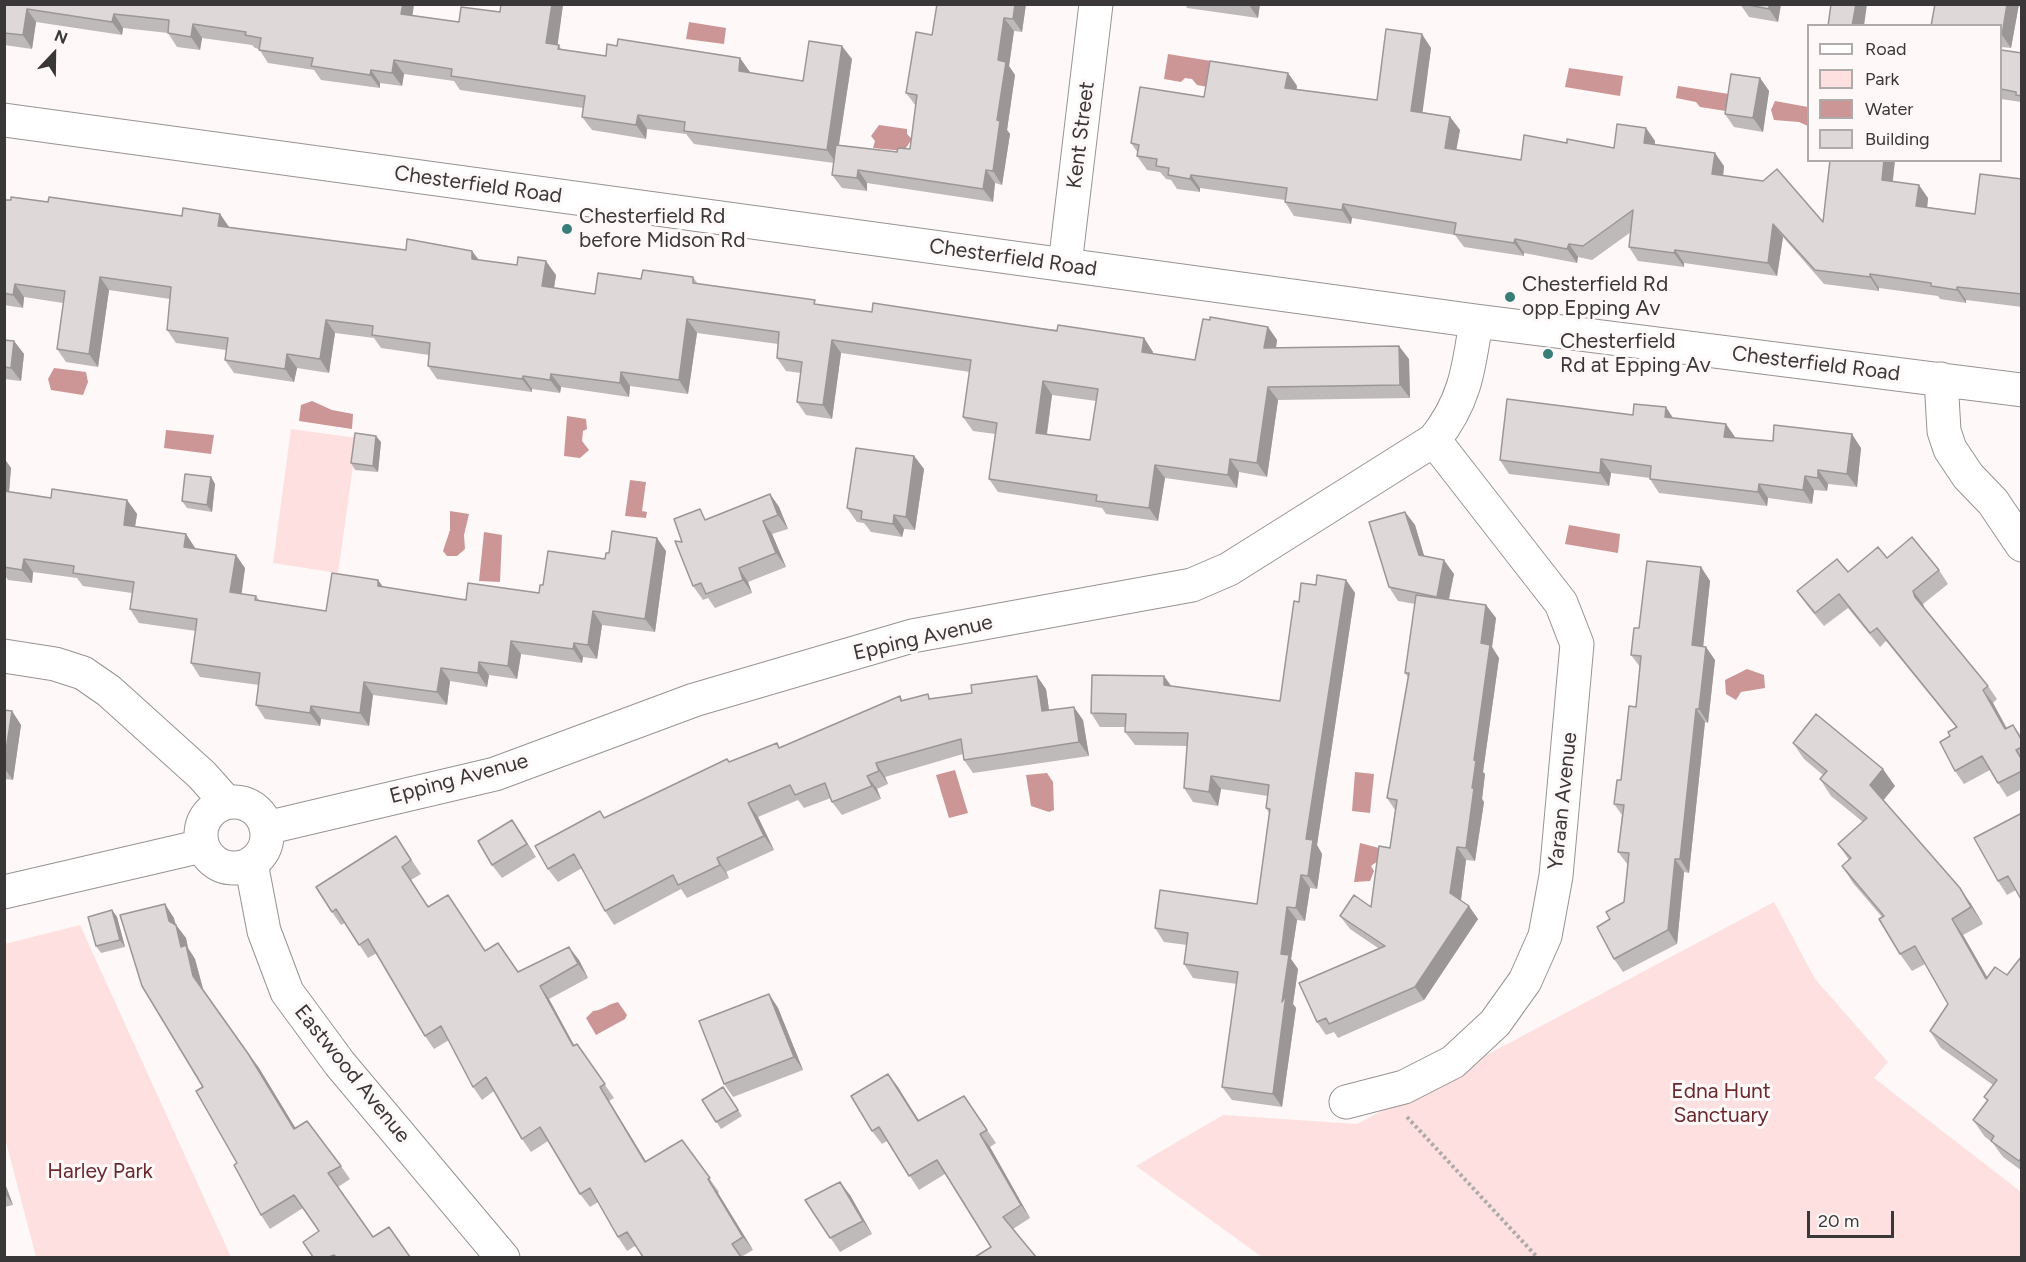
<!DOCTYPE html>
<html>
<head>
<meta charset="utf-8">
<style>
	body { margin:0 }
	#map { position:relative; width:2026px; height:1262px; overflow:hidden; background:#fef8f8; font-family:Figtree,sans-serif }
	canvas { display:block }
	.frame { position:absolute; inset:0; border:6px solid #393737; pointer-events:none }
	.legend { position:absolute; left:1807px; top:24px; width:195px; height:138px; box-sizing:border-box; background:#fef8f8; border:2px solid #afabab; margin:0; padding:8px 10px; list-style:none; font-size:18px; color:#393737 }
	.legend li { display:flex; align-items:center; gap:12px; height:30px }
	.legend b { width:30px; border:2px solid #afabab }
	.north { position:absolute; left:24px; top:24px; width:60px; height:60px; -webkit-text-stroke:4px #fef8f8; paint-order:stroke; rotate:22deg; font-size:16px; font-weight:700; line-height:24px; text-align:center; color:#393737 }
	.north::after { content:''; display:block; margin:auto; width:21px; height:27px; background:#393737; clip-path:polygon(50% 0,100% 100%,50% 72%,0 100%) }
	.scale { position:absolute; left:1807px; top:1211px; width:87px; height:27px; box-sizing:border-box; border:3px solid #393737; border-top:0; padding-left:8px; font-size:18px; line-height:21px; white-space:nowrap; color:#393737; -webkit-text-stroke:4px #fef8f8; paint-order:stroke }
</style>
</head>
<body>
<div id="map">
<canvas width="2026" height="1262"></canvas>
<div class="frame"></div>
<ul class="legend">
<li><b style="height:8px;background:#fff"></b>Road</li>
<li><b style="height:16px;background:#fde0df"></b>Park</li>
<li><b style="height:16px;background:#cb9695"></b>Water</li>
<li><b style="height:16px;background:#ded8d8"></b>Building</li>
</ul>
<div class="north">N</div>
<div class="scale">20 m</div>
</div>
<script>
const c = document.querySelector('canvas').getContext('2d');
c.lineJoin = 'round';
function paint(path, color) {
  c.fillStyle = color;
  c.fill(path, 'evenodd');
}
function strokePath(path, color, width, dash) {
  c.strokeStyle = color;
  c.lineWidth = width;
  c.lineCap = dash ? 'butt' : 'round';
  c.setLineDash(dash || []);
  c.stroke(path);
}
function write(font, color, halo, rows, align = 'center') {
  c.font = font + ' Figtree,sans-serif';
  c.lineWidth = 6;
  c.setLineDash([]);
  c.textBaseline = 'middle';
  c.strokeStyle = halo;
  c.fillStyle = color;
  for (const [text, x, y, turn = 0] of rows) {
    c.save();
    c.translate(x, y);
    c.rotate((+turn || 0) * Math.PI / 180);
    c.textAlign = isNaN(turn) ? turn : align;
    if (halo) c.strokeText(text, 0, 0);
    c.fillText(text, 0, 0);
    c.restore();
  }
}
paint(new Path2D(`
	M291,429L357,438L338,573L273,563Z
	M1774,902L1815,979L1888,1062L1874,1078L2021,1192V1257H1262L1136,1166L1223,1115L1357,1124Z
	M80,925L231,1257H36L5,1138V944Z`), '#fde0df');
paint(new Path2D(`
	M689,22L726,28L724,44L686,39Z
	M1168,54L1217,62L1213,88L1197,85L1192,79L1185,78L1181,82L1164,79Z
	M1569,68L1623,76L1620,96L1565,87Z
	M1678,86L1729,94L1726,111L1700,107L1696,102L1676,98Z
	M1775,101L1808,107V126L1799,122L1774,120L1771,110Z
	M879,125L907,129V134L912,139L904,151L873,148L875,141L871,136Z
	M54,368L86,372L88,382L83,395L51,390L48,379Z
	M312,401L332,410L353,414L352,429L299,421L301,405Z
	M567,416L586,419L587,429L583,431L582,441L589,450L580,458L564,456Z
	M166,430L214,435L211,454L164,448Z
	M630,480L646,482L642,511L647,512L646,518L625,516Z
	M450,511L469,514L464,535L465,549L457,556H447L443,551L450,530Z
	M1569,525L1620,534L1618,553L1565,544Z
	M484,532L502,535L500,582L479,581Z
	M1747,669L1764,675L1765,688L1741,692L1736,700L1726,694L1725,680Z
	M955,770L968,813L949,818L936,775Z
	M1355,772L1374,774L1370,813L1352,811Z
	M1047,773L1053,782L1054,810L1049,812L1031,806L1026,775Z
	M1360,843L1379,848V860L1371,866L1374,871L1370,881L1354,882Z
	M618,1002L627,1015L625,1019L596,1035L586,1018L593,1011C603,1010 608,1004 618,1002Z`), '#cb9695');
const minor = new Path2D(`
	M4,120L1476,321L2022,390
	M1065,265L1096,4
	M1941,379L1944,431L1950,449L1968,476L1993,502L2022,545
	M4,656L55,664L83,673L109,691L202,775L226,802
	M201 835a33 33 0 1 1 66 0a33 33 0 1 1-66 0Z
	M266,828L495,774L694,700L912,636L1192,585L1229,569L1434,440C1465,402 1469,368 1476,321
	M251,863L264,931L287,992L340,1064L503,1258
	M4,892L202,846
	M1346,1102L1404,1087L1453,1062L1495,1023L1525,981L1545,936L1556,876L1577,644L1561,603L1434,440`);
strokePath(minor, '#989392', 35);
strokePath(new Path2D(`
	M1407,1117L1538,1258`), '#aeaaaa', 4, [3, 3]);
strokePath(minor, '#fff', 33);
paint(new Path2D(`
	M4,4H414L412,15L459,22L500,12L501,4H563L557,45H559L561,49L606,56L617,46L740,58L750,73L803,81L852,59L839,145L897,152L910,149L916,106L906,93L932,35L937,4H1026L1022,32L1014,31L1009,66L1015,75L1007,130L1010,134L1002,185L995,183L993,202L867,183V191L842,188L832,175L834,163L694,144L686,134L647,129L646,139L592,130L582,117L583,108L460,90L454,81L404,74L402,86L380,83V88L321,80L314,70L268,63L259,49L255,48L252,45L202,38L200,50L177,47L168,33L123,28L122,35L36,22L32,49L4,45Z
	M1185,4H1260L1258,18L1187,8Z
	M1740,4H1781L1778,22L1749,17Z
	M2019,4L2011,48L2001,47V26Z
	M1431,48L1422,112L1450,117L1460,130L1456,150L1521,160L1567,143L1614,148L1646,128L1655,141V145L1724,166L1723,175L1823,222L1895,160L1893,181L1928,198L1927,207L1975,214L2022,179V307L1966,300V303L1940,299L1938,296L1879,288V291L1824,284L1783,237L1777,276L1684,263V267L1638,261L1629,247L1631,232L1592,260L1578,257L1577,263L1524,253V256L1464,247L1455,235L1352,218L1351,224L1294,216L1285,202V200L1200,188V192L1177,189L1171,180L1166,179L1160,172L1147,170L1137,156L1138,153L1131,143L1204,97L1288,73L1297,86L1296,89L1377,100Z
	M2001,50L2022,53V104L2021,102L2001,99Z
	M1760,78L1769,91L1763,132L1734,127L1725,114Z
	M4,200L48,202L182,216L220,214L229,227L406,250L472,251L478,260L556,275L554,288L595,294L641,279L693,277L698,284L818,305L872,312L1144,338L1153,352V354L1195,360L1268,327L1277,340L1276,348L1409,359L1410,398L1278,400L1267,477L1239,472L1237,488L1165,478L1158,521L1106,514L1102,508L998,492L989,479L995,434L973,431L963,417L970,372L841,353L832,419L806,415L797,402L801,373L786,371L777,358L778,344L697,333L688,394L630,386L629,397L561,387L560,393L532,389V392L437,379L428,366L429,355L381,348L374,338L335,333L329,373L297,368L294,382L234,373L225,360L226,350L176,343L167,330L170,299L109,290L98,367L66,362L57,349L63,303L24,297L23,308L4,305ZM1052,395L1096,401L1090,440L1047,435Z
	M4,340L14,341L24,354L21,381L4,379Z
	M1633,415L1673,418L1726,424L1735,438L1861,448L1857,487L1828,484L1827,491L1814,490L1812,504L1768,498L1767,506L1659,493L1650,479V478L1611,473L1609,486L1509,474L1500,460Z
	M381,442L378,472L355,470L351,463Z
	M914,456L924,469L915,530L904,529L902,537L871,532L864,523L857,522L847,508Z
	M4,458L11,468L9,492L51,498L127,500L137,514L135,527L186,534L195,548V549L245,568L241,594L256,596L260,601L326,611L378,580L383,587L466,600L539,593L543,585L605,559L666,551L655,632L602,625L597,659L583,657L582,663L521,654L517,679L489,675L487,687L450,681L447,705L373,695L369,726L321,719L320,726L265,719L256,705L259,685L200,677L191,663L196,631L139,623L130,609L132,593L83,586L77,578L33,572L32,583L8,580L4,574Z
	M211,477L215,484L212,512L187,508L182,501Z
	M770,494L779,507L788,529L772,534L786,567L748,582L752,593L715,608L708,598L703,600L693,586L707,519Z
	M1405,512L1415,525L1424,556L1454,574L1449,600L1486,605L1496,618L1492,647L1499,658L1483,772L1485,774L1482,799L1484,802L1475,861L1466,860L1461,900L1478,919L1424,1000L1338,1038L1334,1032L1326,1035L1317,1022L1378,948L1350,929L1340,916L1371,907L1390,848L1395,810L1387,798L1408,677L1405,673L1415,604L1398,601L1389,587Z
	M1887,558L1939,570L1948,584L1923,604L1924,607L1988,686L1997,699L1993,703L2007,728L2013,725L2022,737V789L2007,797L1998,783L1990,770L1964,784L1955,771L1950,736L1956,727L1886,641L1880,647L1848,608L1824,626L1807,605L1797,591L1848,572Z
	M1701,567L1710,581L1703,646L1715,660L1708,723L1705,722L1689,873L1684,872L1677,944L1623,972L1614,959L1610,919L1624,902L1628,865L1618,852L1622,815L1614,804L1621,780L1636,707L1640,667L1631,655L1639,628Z
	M1346,580L1355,593L1317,845L1322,854L1317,889L1310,888L1305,921L1297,920L1291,959L1298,969L1293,1004L1296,1008L1282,1107L1232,1100L1222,1087L1237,984L1193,978L1184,964L1187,945L1164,942L1155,928L1257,904L1269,813L1266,808L1268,796L1221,789L1218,806L1193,802L1184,788L1187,746L1135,745L1125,732L1126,727H1100L1091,713L1164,676L1171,686L1280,701L1299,602L1316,585Z
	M1046,689L1049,710L1083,720L1089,756L973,773L964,760L963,754L885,777L888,784L877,789L881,799L842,815L832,802L831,798L804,808L798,800L758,817L774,850L726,872L729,878L687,898L681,889L614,925L605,911L582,868L558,882L548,869L600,811L605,818L727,759L729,762L777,743L780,748L900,696L903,701Z
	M4,710L12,711L21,725L13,780L4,779Z
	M1793,743L1895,786L1883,800L1971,904L1983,924L1963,935L1987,977L2007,975L2022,957V1171L2003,1157L1992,1142L1985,1137L1973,1120L1987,1101L1984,1097L1993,1085L1941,1048L1930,1031L1948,1004L1925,964L1912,971L1900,954L1882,917L1853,883L1842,866L1849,860L1838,844L1863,822L1831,796L1820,779L1823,775L1804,759Z
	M2022,813L2016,890L2007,895L1998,881Z
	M512,820L536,857L502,878L492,865Z
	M405,850L421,874L411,880L428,907L485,950L518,972L579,960L588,978L549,999L574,1045L577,1044L614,1098L609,1101L646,1161L682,1140L719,1192L718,1193L753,1250L741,1257L635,1246L627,1251L618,1237L598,1202L590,1207L580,1194L548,1141L531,1152L522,1139L494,1091L482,1100L473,1087L449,1040L434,1049L425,1036L377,953L368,958L345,923L341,925L332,912Z
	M112,910L117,917L125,947L101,953L96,946Z
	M174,918L176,925L186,938L188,948L195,959L203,989L259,1068L295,1128L341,1166L350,1179L338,1187L373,1237L410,1257H313L319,1231L303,1208L270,1229L261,1215L203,1087Z
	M769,994L778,1008L803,1070L733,1097L724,1084Z
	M888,1074L919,1120L964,1096L996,1143L990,1147L1030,1218L1013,1229L991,1247L945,1174L919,1190L887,1141L882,1144L872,1131Z
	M723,1087L742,1116L721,1129L702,1100Z
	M4,1181L13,1205L4,1207Z
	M850,1195L872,1234L840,1252L805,1200Z`), '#bfbaba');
paint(new Path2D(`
	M403,4H414L411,27L401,14Z
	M552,4L563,5L556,57L546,43Z
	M1015,4H1026L1022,32L1013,19Z
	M1260,4L1258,18L1249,5Z
	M1769,4H1781L1778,22L1769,9Z
	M1856,4H1867L1864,26H1852Z
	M2007,4H2019L2011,48L2002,35Z
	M27,9L36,22L32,49L23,35Z
	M114,14L123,28L122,35L112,22Z
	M1004,18L1014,31L1009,66L1015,75L1007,130L1010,134L1002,185L993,171L997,120L998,60Z
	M193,24L202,38L200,50L191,37Z
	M1422,34L1431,48L1421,124L1411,111Z
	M842,46L852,59L836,163L827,150Z
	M740,58L750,72L748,84L739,71Z
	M394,60L404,74L402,86L392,73Z
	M371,70L380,83V88L370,75Z
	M1288,73L1297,86L1295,101L1285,88Z
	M1760,78L1769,91L1763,132L1753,118Z
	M638,115L647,129L646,139L636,125Z
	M1450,117L1460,130L1454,162L1445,148Z
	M1646,128L1655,141L1653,157L1644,143Z
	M1715,153L1724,166L1722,187L1712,174Z
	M1884,160H1895L1891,193L1882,180Z
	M858,170L867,183V191L857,178Z
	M986,170L995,183L993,202L983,189Z
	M1191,175L1200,188V192L1190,179Z
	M1919,185L1928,198L1926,219L1916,206Z
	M1343,204L1352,218L1351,224L1342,210Z
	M220,214L229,227L218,226Z
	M1773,224L1783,237L1777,276L1768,263Z
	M1515,239L1524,253V256L1514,243Z
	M1569,244L1578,257L1577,263L1567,249Z
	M1675,250L1684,263V267L1674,253Z
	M472,251L482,264L472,259Z
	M546,261L556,275L552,299L542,286Z
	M1870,274L1879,288V291L1870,277Z
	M100,277L109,290L98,367L89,354Z
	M15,284L24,297L23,308L13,295Z
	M1957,287L1966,300V303L1957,290Z
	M687,319L697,333L688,394L679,380Z
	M326,320L335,333L329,373L320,359Z
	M1268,327L1277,340L1274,361L1264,348Z
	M1144,338L1153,352L1151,365L1142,352Z
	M832,340L841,353L832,419L823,405Z
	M14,341L24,354L21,381L11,368Z
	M1399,346L1409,359L1410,398L1400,385Z
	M287,354L297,368L294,382L285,369Z
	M621,372L630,386L629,397L620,383Z
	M551,374L561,387L560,393L550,380Z
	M523,376L532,389V392L522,379Z
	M1043,381L1052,395L1045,446L1036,433Z
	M1268,387L1278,400L1267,477L1257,463Z
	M1666,407L1675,421L1665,417Z
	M1726,424L1735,437L1733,451L1724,437Z
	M1852,434L1861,448L1857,487L1847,474Z
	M376,436L381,442L378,472L373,466Z
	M914,456L924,469L915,530L906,517Z
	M4,458L11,468L8,504L4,499Z
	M1230,459L1239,472L1237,488L1228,475Z
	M1601,459L1611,473L1609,486L1600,473Z
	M1155,465L1165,478L1158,521L1149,508Z
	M1818,470L1828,484L1827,491L1818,478Z
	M1805,476L1814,490L1812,504L1803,490Z
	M211,477L215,484L212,512L207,505Z
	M1759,484L1768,498L1767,506L1758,492Z
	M770,494L779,507L788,529L778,515Z
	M127,500L137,514L133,539L124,525Z
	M1405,512L1415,525L1428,569L1419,555Z
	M894,515L904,529L902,537L893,524Z
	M763,521L772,534L786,567L776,553Z
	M186,534L195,548L193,561L184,547Z
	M657,538L666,551L655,632L645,619Z
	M236,555L245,568L240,606L230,592Z
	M24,559L33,572L32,583L22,570Z
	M1444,560L1454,574L1446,611L1437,597Z
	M1701,567L1710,581L1702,658L1692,645Z
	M739,568L748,582L752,593L743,580Z
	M378,580L388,594L378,586Z
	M1346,580L1355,593L1317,845L1322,854L1317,889L1308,876L1306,839Z
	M1913,591L1923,604L1925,610L1915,597Z
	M1486,605L1496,618L1492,647L1499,658L1483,772L1485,774L1482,799L1484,802L1475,861L1466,848L1472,788L1481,643Z
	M593,611L602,625L597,659L588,645Z
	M511,641L521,654L517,679L508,666Z
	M574,643L583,657L582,663L573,649Z
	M1706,647L1715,660L1708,723L1699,709Z
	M479,662L489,675L487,687L478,673Z
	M441,668L450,681L447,705L437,692Z
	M1037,676L1046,689L1051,724L1042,711Z
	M1164,676L1174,690L1164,685Z
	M364,682L373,695L369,726L360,713Z
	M1983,690L1993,703L2014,743L2005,729Z
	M311,706L321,719L320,726L310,713Z
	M1074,707L1083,720L1089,756L1079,742Z
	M1696,709L1705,722L1689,873L1680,859Z
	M12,711L21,725L13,780L4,768Z
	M876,763L885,777L888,784L879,771Z
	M1883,769L1895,786L1882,802L1870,785Z
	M867,776L877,789L881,799L872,786Z
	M1211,776L1221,789L1218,806L1209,792Z
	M748,803L758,817L774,850L764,836Z
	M512,820L521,833L536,857L527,844Z
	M1457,847L1466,860L1460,907L1450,893Z
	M717,858L726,872L729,878L720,865Z
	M1675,859L1684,872L1677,944L1668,930Z
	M1301,875L1310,888L1305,921L1296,908Z
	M1960,888L1971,904L1983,924L1971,907Z
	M165,904L174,918L178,935L169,921Z
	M1469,906L1478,919L1424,1000L1415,987Z
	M1287,907L1297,920L1291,959L1298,969L1293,1004L1296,1008L1282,1107L1273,1094L1282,1002L1281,954Z
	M112,910L117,917L125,947L120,940Z
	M1952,919L1963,935L1998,996L1986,979Z
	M176,925L186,938L188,948L195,959L203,989L193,976L181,947Z
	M569,947L579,960L588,978L578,964Z
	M540,986L549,999L582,1060L573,1046Z
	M769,994L778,1008L803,1070L794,1057Z
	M249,1055L259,1068L304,1142L294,1129Z
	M888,1074L898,1087L927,1134L918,1121Z
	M600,1087L609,1101L654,1175L645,1162Z
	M980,1134L990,1147L1030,1218L1021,1205Z
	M708,1179L718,1193L753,1250L743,1237Z
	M4,1181L13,1205L4,1192Z
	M840,1182L850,1195L872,1234L863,1221Z`), '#9b9797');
const building = new Path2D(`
	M4,4H403L401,14L459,22L461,7L500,12L501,4H552L546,43L559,45L558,49L606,56L607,44L617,46L618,39L740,58L739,71L803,81L809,41L842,46L827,150L684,131L685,122L638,115L636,125L582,117L585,96L451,76L452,69L394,60L392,73L371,70L370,75L311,66L313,58L259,50L261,38L245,35L246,32L193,24L191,37L168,33L169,20L114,14L112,22L27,9L23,35L4,33Z
	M937,4H1015L1013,19L1004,18L998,60L1006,62L997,120L1000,121L993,171L986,170L983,189L858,170L857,178L832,175L836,145L897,152L898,148L910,149L917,95L906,93L916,32L932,35Z
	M1743,4H1769V9Z
	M1831,4H1856L1852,26H1828Z
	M1935,4H2007L2002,35H2001V26H1931Z
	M1386,29L1422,34L1411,111L1450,117L1445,148L1521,160L1524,135L1567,143V139L1614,148L1617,124L1646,128L1644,143L1715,153L1712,174L1763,181L1777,169L1823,222L1830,160H1884L1882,180L1919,185L1916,206L1975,214L1980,174L2022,179V294L1957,287V290L1931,286V283L1870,274V277L1815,270L1773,224L1768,263L1675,250L1674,253L1629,247L1633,210L1583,246L1569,244L1567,249L1515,239L1514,243L1454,234L1456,223L1343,204L1342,210L1285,202L1287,188L1191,175L1190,179L1168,175L1169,168L1156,166L1157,159L1137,156L1139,145L1131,143L1140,87L1204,97L1210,61L1288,73L1285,88L1377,100Z
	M2001,50L2022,53V96L2016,95V92L2001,89Z
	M1731,74L1760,78L1753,118L1725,114Z
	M11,197L48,202L49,197L182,216L183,208L220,214L218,226L406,250L407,239L472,251V259L517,265L518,257L546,261L542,286L595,294L598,273L641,279L643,270L693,277V283L815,300L814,304L872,312L873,303L1057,331L1058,325L1144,338L1142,352L1195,360L1203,319L1210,320V317L1268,327L1264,348L1399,346L1400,385L1268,387L1257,463L1230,459L1228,475L1155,465L1149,508L1096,501L1097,495L989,479L997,423L963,417L971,360L832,340L823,405L797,402L802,362L777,358L779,332L687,319L679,380L621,372L620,383L551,374L550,380L523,376L522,379L428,366L430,343L372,335L373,326L326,320L320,359L287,354L285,369L225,360L228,338L167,330L171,287L100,277L89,354L57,349L65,291L15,284L13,295L4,293V200H11ZM1043,381L1098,389L1090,440L1036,433Z
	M4,340L14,341L11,368L4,367Z
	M1507,399L1633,415L1634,404L1666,407L1665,417L1726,424L1724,437L1773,441L1774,425L1852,434L1847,474L1818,470V478L1805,476L1803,490L1759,484L1758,492L1650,479L1651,466L1601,459L1600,473L1500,460Z
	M355,433L376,436L373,466L351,463Z
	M856,448L914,456L906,517L894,515L893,524L861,519L862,511L847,508Z
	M185,474L211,477L207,505L182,501Z
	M52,489L127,500L124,525L186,534L184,547L236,555L230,592L256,596L255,600L326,611L332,573L378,580V586L466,600L468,583L539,593L540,585H543L548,551L605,559L606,553H609L612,531L657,538L645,619L593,611L588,645L574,643L573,649L511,641L508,666L479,662L478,673L441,668L437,692L364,682L360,713L311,706L310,713L256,705L260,673L191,663L197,619L130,609L134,582L73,573L74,566L24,559L22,570L4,567V491L51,498Z
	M770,494L778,515L763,521L776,553L739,568L743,580L706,594L701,583L693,586L675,541L682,542L674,519L700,509L705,520Z
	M1405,512L1419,555L1444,560L1437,597L1389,587L1369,522Z
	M1912,537L1939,570L1913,591L1915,597L1988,686L1983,690L2005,729L2013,725L2022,741V747L2016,750L2022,760V771L1998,783L1982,756L1955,771L1940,742L1950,736L1948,732L1957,727L1877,628L1870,633L1839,594L1815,613L1797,591L1837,559L1848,572L1878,547L1887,558Z
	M1647,561L1701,567L1692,645L1706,647L1699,709H1696L1680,859H1675L1668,930L1614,959L1597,927L1610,919L1606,912L1624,902L1629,853L1618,852L1624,805L1614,804L1617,780H1621L1629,706L1636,707L1641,656L1631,655L1634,628H1639Z
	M1317,575L1346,580L1306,839L1313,840L1308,876L1301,875L1296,908L1287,907L1281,954L1289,955L1282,1002L1286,995L1273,1094L1222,1087L1238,972L1184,964L1188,933L1155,928L1160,890L1257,904L1270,809L1266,808L1269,785L1211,776L1209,792L1184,788L1188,733L1125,732L1126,714L1091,713L1092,675L1164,676V685L1280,701L1294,601L1299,602L1301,583L1316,585Z
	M1416,595L1486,605L1481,643L1490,645L1474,760L1476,761L1472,788H1474L1466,848L1457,847L1450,893L1469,906L1415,987L1329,1024L1326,1018L1317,1022L1299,983L1385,946L1340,916L1354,895L1371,907L1379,846L1390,848L1397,800L1387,798L1409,673H1405Z
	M1037,676L1042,711L1074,707L1079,742L964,760L961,739L876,763L879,771L867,776L872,786L832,802L825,783L795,795L790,785L748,803L764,836L717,858L720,865L678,885L673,875L605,911L574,854L548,869L535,846L600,811L604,818L727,759L729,762L777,743L779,748L900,696L901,701L928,694L929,699L972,693L971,685Z
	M4,710L12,711L4,763Z
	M1816,714L1883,769L1870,785L1960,888L1971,907L1952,919L1986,979L1995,967L2007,975L2021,957H2022V1157L2019,1161L1991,1141L1994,1136L1973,1120L1988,1100L1984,1097L1997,1080L1930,1031L1948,1004L1915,946L1900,954L1879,919L1884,916L1842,866L1851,858L1838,844L1867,818L1820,779L1827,771L1793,743Z
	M2022,813V901L2008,876L1998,881L1974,838Z
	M512,820L527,844L492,865L478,841Z
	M396,836L411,860L402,867L428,907L448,895L485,951L498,943L518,972L569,947L578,964L540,986L573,1046L577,1044L605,1084L600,1087L645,1162L682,1140L710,1178L708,1179L743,1237L732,1244L741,1257H643L627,1232L618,1237L590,1188L580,1194L540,1127L522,1139L486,1077L473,1087L441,1026L425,1036L368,939L359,945L336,909L332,912L316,887Z
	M165,904L169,921L176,925L181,947L186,945L193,976L249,1055L294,1129L307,1121L341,1166L328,1173L373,1237L389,1227L410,1257H336L334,1255L329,1257H313L303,1242L319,1231L294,1195L261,1215L234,1165L237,1163L196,1091L203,1087L142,986L120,915Z
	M112,910L120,940L96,946L88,917Z
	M769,994L794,1057L724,1084L699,1021Z
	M888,1074L918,1121L964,1096L987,1130L980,1134L1021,1205L1003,1217L1036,1257H975L991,1247L937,1160L909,1176L879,1127L872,1131L851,1096Z
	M723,1087L738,1110L716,1122L702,1100Z
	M840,1182L863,1221L830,1238L805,1200Z`);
paint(building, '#ded8d8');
strokePath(building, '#9b9797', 1.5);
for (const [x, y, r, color] of [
	[567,229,6,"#377e79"],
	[1510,297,6,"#377e79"],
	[1548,354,6,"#377e79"]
]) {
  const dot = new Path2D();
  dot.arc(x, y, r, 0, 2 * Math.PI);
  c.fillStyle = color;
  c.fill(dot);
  strokePath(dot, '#fef8f8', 2);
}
write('21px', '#393737', '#fef8f8', [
	["Kent Street",1081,135,-83],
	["Chesterfield Road",478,185,8],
	["Chesterfield Road",1013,258,8],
	["Chesterfield Road",1816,364,7],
	["Epping Avenue",923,638,-13],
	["Epping Avenue",459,779,-15],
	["Yaraan Avenue",1563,801,-84],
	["Eastwood Avenue",352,1074,51]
]);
write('21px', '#393737', '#fef8f8', [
	["Chesterfield Rd",579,217],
	["before Midson Rd",579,241],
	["Chesterfield Rd",1522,285],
	["opp Epping Av",1522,309],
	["Chesterfield",1560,342],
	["Rd at Epping Av",1560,366]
], 'left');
write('21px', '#69282c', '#fef8f8', [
	["Edna Hunt",1721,1092],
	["Sanctuary",1721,1116],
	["Harley Park",100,1172]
]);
</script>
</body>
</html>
